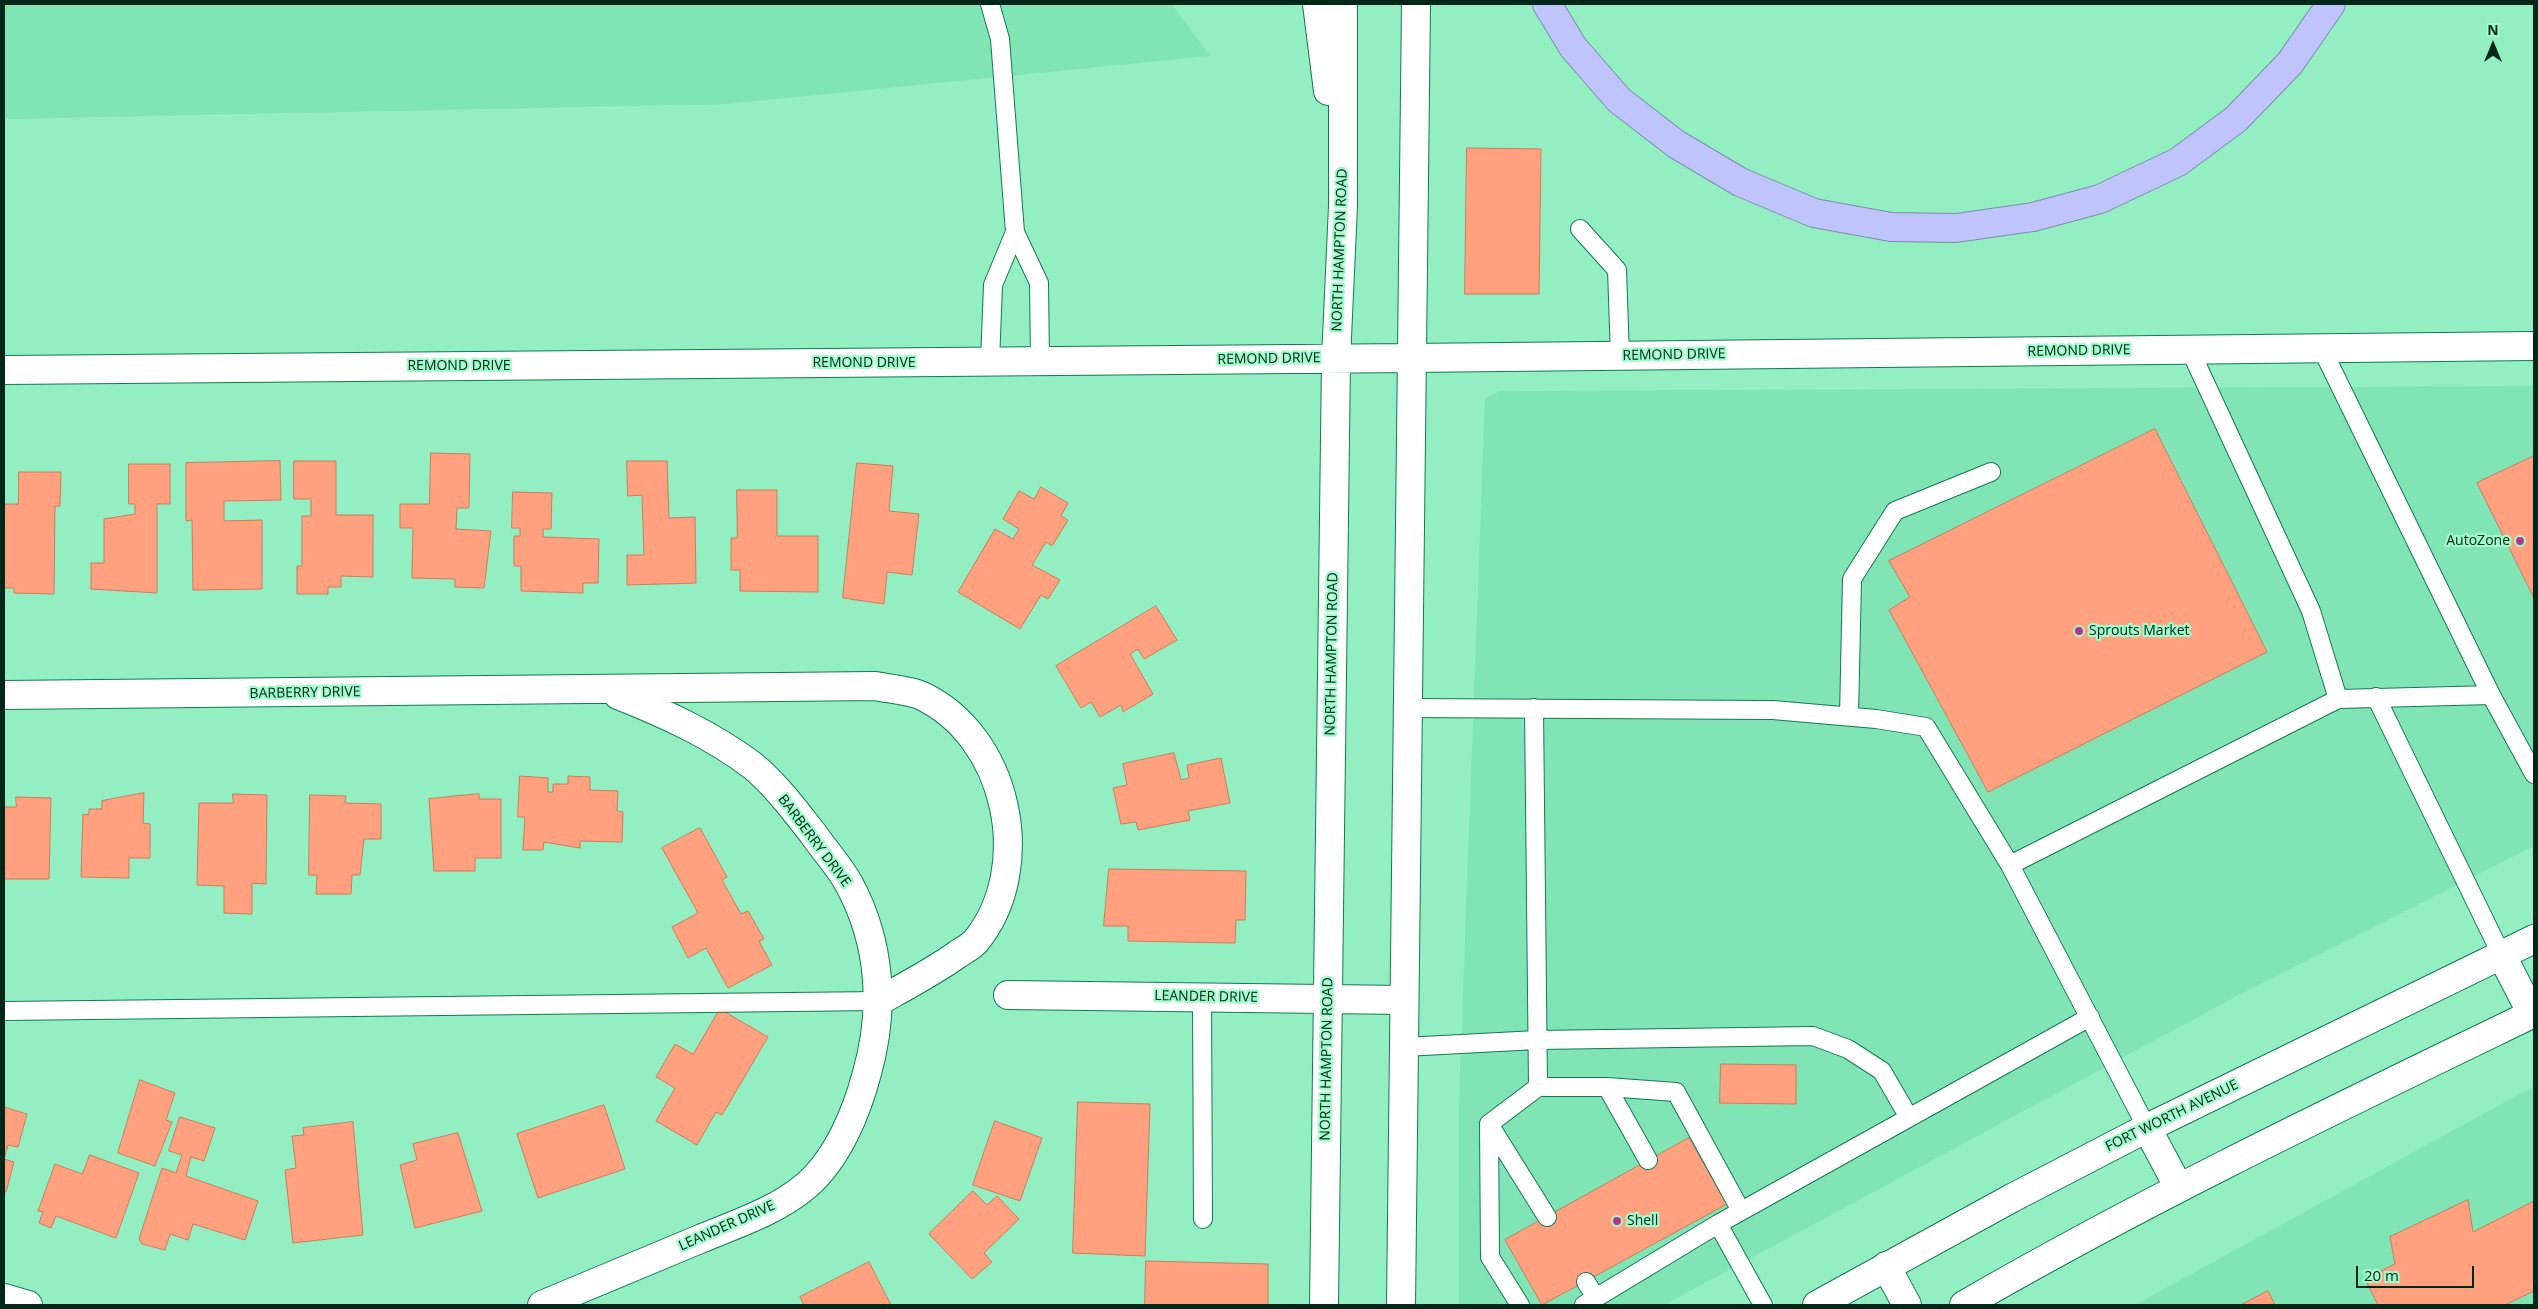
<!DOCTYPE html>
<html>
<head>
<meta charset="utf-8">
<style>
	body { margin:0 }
	#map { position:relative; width:2538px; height:1309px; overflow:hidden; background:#93eec1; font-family:"Open Sans",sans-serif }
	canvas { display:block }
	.frame { position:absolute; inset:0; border:5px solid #002717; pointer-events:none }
	.north { position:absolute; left:2468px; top:20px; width:50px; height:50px; -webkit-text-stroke:4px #a0fbcd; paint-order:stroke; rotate:0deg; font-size:14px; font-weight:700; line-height:20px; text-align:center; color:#002717 }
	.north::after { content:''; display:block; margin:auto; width:18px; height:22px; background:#002717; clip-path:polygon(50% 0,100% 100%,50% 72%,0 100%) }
	.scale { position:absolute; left:2356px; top:1266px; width:118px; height:22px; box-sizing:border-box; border:2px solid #002717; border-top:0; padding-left:6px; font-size:15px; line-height:18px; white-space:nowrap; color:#002717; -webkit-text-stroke:4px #a0fbcd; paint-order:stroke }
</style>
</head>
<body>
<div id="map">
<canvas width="2538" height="1309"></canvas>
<div class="frame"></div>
<div class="north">N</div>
<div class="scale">20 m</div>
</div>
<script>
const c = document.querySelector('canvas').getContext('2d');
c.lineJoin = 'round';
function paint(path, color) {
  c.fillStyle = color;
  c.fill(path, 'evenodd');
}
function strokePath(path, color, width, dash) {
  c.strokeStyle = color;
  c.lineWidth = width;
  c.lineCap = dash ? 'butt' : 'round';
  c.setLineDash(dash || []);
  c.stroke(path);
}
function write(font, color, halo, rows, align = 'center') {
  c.font = font + ' "Open Sans",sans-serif';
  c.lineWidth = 4.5;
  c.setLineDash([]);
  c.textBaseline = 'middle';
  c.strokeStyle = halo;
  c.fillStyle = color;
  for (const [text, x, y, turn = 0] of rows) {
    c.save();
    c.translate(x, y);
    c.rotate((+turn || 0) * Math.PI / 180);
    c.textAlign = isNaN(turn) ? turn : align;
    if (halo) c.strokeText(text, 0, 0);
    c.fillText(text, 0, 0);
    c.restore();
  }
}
paint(new Path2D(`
	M4,4H1172L1210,56L726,104L4,119Z
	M2534,386V846L2235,997L1664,1305H1459V1104L1485,398L1501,391Z
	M2534,1086V1305H2135Z`), '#80e4b4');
const building = new Path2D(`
	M1467,148L1541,149L1539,294H1465Z
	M2155,429L2267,652L1988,792L1889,610L1910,597L1889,561Z
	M431,453L470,454L469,508H457L456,529L491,531L484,588L455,587V579L412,578L413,528H400V504H429Z
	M2534,456V598L2477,483Z
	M280,461L281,500L224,501V521L262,520V589L193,590L192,520L186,521V463Z
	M294,461H336V515H373V577L341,576V587H328V594H297V566H302V516H311V499H294Z
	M627,461H667L669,518L695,517L696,583L627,585V555H644L642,495L628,496Z
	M857,463L893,466L889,511L919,514L912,575L887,572L884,604L843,598Z
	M129,464H170V504H157V593L91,589V563H104V519L135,514V504H129Z
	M19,472H61L60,506H55L54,594L14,593V588H4V504H18Z
	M1041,487L1068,503L1061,516L1068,520L1052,546L1046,542L1032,565L1060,580L1048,599L1041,595L1020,629L958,592L995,529L1013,539L1019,529L1003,519L1019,491L1034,499Z
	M737,490H777V536H818V592L740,591V570H731V538H737Z
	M513,492L552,493L551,529H543V537L599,539L598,583H583V593L521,591V566H514V536H520V528H512Z
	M1156,606L1177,640L1144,659L1138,649L1130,654L1153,694L1123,712L1121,705L1100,717L1091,702L1081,708L1056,666Z
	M1174,753L1181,780L1189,778L1187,765L1221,758L1230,803L1188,811L1190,820L1138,830L1136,822L1121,824L1113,788L1127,785L1123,764Z
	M520,776L548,778V792H553V784H568V776L590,777V790L618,791L617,811L623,812L622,842L580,841V848L544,842L543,850H523L525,817H518Z
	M144,793L143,823L150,824V858H129V878L81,877L83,814L89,815V809H102V801Z
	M233,794L267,795L266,884L252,883V914L224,913V886L197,885L199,803H233Z
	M479,794V799H501V858H475V871H434L429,799Z
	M310,795L346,796L345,803L381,804V839H364L360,875H352L351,894H316L317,875H309Z
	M16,797L51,798L49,879H4V807H16Z
	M700,828L727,877L722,880L741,914L748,911L764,939L759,941L772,965L728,988L706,948L688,958L672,927L698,913L662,848Z
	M1109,869L1246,871L1245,920H1236L1235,943L1128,941V926H1104Z
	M720,1009L768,1037L722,1115L716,1112L697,1145L656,1121L675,1088L656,1077L675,1044L693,1054Z
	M1721,1064L1796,1065V1104L1720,1103Z
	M140,1080L175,1093L166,1120L172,1122L155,1166L118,1153Z
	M1078,1102L1150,1104L1145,1256L1073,1253Z
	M604,1105L625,1169L538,1198L517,1134Z
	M4,1107L27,1114L18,1147L8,1145L4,1159L14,1162L6,1192H4Z
	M180,1117L215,1128L204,1161L191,1157L186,1176L258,1201L245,1240L193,1224L188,1240L170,1234L165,1250L142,1244L139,1239L162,1168L176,1173L182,1155L169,1151Z
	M995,1121L1042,1138L1020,1201L973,1185Z
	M353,1122L363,1235L293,1243L285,1170L296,1168L292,1136L304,1135L303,1128Z
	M458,1133L482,1211L415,1228L400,1165L417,1160L413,1144Z
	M1689,1138L1727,1204L1542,1305L1505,1240Z
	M90,1155L139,1173L116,1238L56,1216L51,1228L39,1223L43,1212L38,1211L55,1164L82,1174Z
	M973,1191L987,1205L997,1196L1019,1219L984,1253L992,1262L972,1279L929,1234Z
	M2468,1200L2473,1232L2534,1201V1291L2505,1305H2378L2365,1279L2395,1264L2390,1237Z
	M1146,1261L1268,1264V1305H1145Z
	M869,1262L891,1305H804L800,1297Z
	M2268,1291L2275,1305H2241Z`);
paint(building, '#ffa17e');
strokePath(building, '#cb7c5d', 1);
const lane = new Path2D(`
	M990,4L1000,39L1015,232L1039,283L1040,361
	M1580,229L1617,270L1620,356
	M2322,349L2491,695
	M2190,350L2311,611L2338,699
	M990,362L993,285L1015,232
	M2376,697L2501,954
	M1407,708L1773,710L1876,719L1926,727L2010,865L2147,1128
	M1534,708L1538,1087
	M1849,716L1852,579L1895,511L1991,472
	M2010,865L2338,699L2491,695L2534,774
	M1202,997L1203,1219
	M4,1011L879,1001
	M1404,1047L1537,1040L1813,1036L1848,1049L1882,1071L1908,1116
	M1607,1087L1648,1160
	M1489,1124L1547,1217
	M1586,1282L1596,1298
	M1520,1305L1490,1257L1489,1124L1538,1087H1607L1676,1092L1741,1211
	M1584,1305L1718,1224
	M1763,1305L1718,1224L2090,1017`);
const street = new Path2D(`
	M1410,358L2534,346
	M4,695L875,686C889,689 907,690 920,695C1008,735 1036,867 976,941C972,946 964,950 958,954C933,972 906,986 879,1001
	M1008,995L1404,1000
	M1886,1266L1907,1305
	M4,1298L28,1305
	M542,1305C594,1283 647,1261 700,1239C736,1224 777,1211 807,1185C838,1158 857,1111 867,1073C885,1009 881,943 849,884C840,867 825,851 814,835C796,812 776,785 753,766C712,735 666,714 618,695`);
const secondary = new Path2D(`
	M1317,4L1328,91
	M4,370L1410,358
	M2501,954L2532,1014
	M2147,1128L2179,1188
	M1324,1305L1336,359L1343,206V4
	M1401,1305L1416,4
	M1817,1305L2012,1198L2147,1128L2534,939
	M1964,1305C2149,1198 2342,1106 2534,1013`);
const highway = new Path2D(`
	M1547,4L1573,47L1619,100L1676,144L1740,182L1814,213L1891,227L1956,228L2033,217L2100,199L2178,162L2236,119L2290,63L2331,4`);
strokePath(lane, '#117a53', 20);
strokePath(street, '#117a53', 30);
strokePath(secondary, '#117a53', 30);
strokePath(highway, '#7d8dac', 30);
strokePath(lane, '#fff', 18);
strokePath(street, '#fff', 28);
strokePath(secondary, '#fff', 28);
strokePath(highway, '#c0c4fd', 28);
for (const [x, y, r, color] of [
	[2520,541,5,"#ae368b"],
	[2079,631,5,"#ae368b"],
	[1617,1221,5,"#ae368b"]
]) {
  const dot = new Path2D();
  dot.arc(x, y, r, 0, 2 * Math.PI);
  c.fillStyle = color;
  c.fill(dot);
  strokePath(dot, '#a0fbcd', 2);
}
write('14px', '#002717', '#a0fbcd', [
	["NORTH HAMPTON ROAD",1340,250,-88],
	["REMOND DRIVE",2079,351,-1],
	["REMOND DRIVE",1674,355,-1],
	["REMOND DRIVE",1269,359,-1],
	["REMOND DRIVE",864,363],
	["REMOND DRIVE",459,366],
	["NORTH HAMPTON ROAD",1332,654,-89],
	["BARBERRY DRIVE",305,693,-1],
	["BARBERRY DRIVE",814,841,53],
	["LEANDER DRIVE",1206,997,1],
	["NORTH HAMPTON ROAD",1327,1059,-89],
	["FORT WORTH AVENUE",2172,1116,-26],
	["LEANDER DRIVE",727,1226,-24]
]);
write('14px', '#002717', '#a0fbcd', [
	["AutoZone",2510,541,"right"],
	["Sprouts Market",2089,631],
	["Shell",1627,1221]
], 'left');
</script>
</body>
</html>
